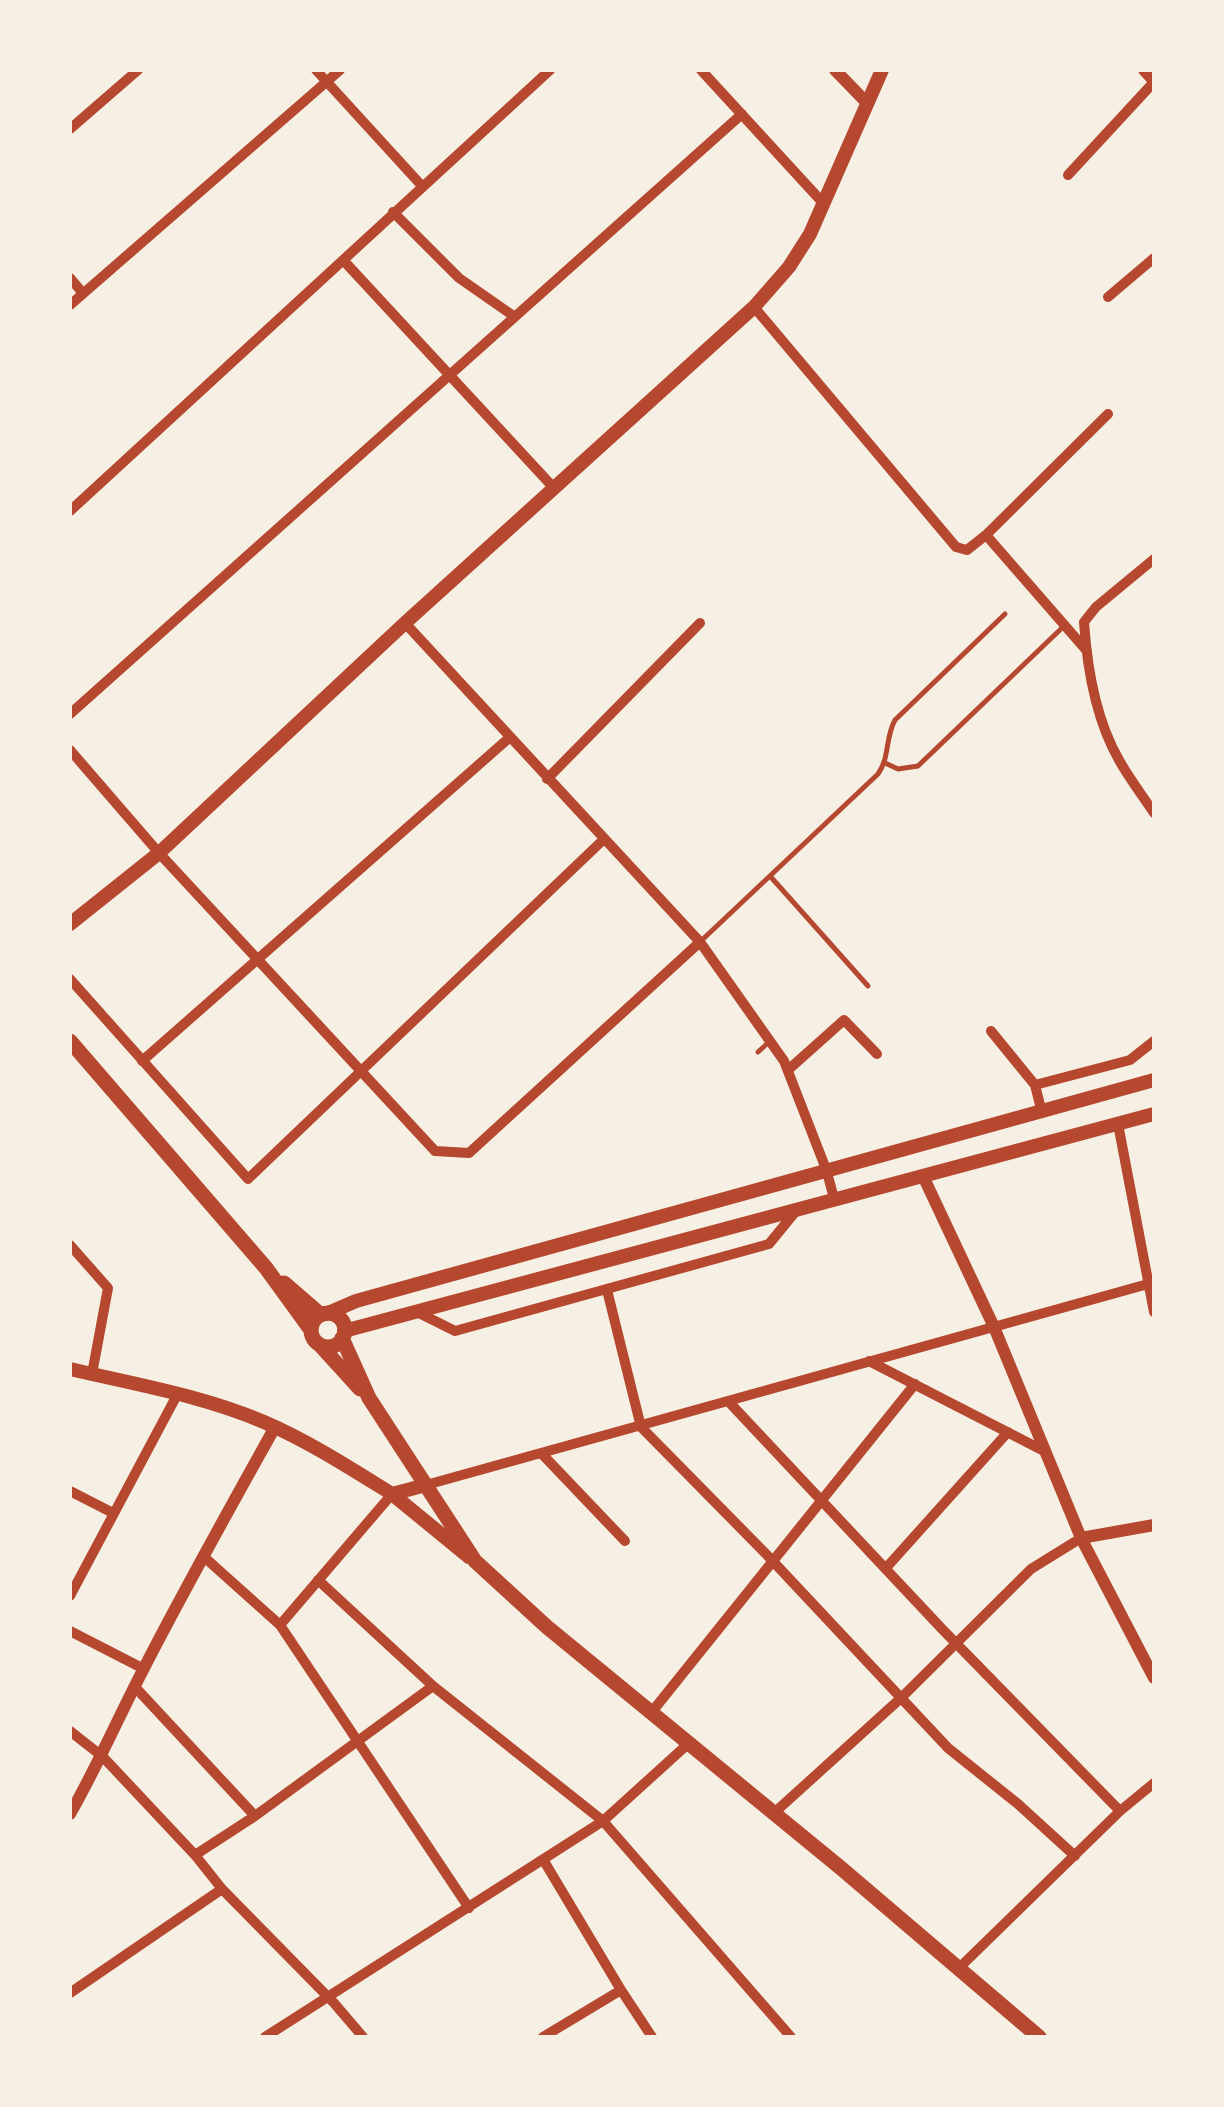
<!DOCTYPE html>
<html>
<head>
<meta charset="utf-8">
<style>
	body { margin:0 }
	#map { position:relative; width:1224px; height:2107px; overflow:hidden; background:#f6efe4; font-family:Lora,serif }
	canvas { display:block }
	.frame { position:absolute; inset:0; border:72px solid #f6efe4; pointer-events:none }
</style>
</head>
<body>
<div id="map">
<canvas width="1224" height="2107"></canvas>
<div class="frame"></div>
</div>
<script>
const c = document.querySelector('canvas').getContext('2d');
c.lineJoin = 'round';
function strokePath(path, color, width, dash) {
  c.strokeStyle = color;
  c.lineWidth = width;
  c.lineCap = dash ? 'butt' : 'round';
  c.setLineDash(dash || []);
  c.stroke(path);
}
strokePath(new Path2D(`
	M885,763L898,769L918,766L1064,626
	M770,876L868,986
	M702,940L878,774C890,757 885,738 895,720L1005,614
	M758,1052L770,1041`), '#b5482f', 5);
strokePath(new Path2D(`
	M316,70L422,186
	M701,70L824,204
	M70,129L138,70
	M1068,175L1154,82
	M393,212L459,278L515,317
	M344,261L553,487
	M70,278L82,292
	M1108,297L1154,258
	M70,305L340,70
	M754,307L956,547L967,550L986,535
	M70,511L550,70
	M1154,559L1096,607L1084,622C1087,667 1096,720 1119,760C1129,778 1142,795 1154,813
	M405,623L700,942L784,1061L826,1169L834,1198
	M1087,651L986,535L1108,414
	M70,714L742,114
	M70,750L159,853L435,1151L469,1153L700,942
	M547,779L700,623
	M70,979L248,1179L603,840
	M991,1031L1035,1085L1042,1113
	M142,1061L509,738
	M788,1070L844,1020L877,1054
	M1035,1085L1130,1060L1154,1041
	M1118,1124L1154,1312
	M70,1245L108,1288L92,1374
	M607,1290L641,1427L767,1555L948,1748L1018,1804L1075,1856
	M415,1311L455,1331L769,1244L796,1211
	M869,1361L1044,1451
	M728,1401L943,1630L1120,1811
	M542,1454L625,1541
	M426,1485L1148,1284
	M70,1491L113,1513
	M203,1556L280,1625L392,1494
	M886,1568L1008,1432
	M318,1580L433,1686L603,1821L791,2037
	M70,1596L177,1395
	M280,1625L469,1908
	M70,1631L144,1669
	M135,1687L255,1816
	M651,1713L915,1384
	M70,1731L103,1757L195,1855L222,1889L334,2003L363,2037
	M774,1813L901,1698L1031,1569L1081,1538
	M195,1855L255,1816L433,1686
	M544,1861L621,1990
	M958,1969L1120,1811L1154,1783
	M70,1993L222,1889
	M265,2037L603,1821L689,1743
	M543,2037L621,1990L652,2037`), '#b5482f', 10);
strokePath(new Path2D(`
	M835,70L867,103
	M1144,70L1154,81
	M923,1176L994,1327L1081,1538L1154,1678
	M1081,1538L1154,1525
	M70,1814C97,1767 118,1718 143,1670C185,1588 230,1508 275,1427`), '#b5482f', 12);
strokePath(new Path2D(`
	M70,924L159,853L405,623L754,307L789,267L810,234L882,70
	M326,1314L356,1301L1154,1080
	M344,1331L1154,1114
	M70,1369C134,1384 204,1396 264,1422C310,1442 350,1468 392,1494L426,1485
	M392,1494L469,1557`), '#b5482f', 14);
strokePath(new Path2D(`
	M70,1041L266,1268L311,1330
	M284,1283L321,1315
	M311 1330a17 17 0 1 1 34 0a17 17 0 1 1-34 0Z
	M342,1338L369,1398L475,1561L547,1627L842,1869L1039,2037
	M319,1344L360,1389`), '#b5482f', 15);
</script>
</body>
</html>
